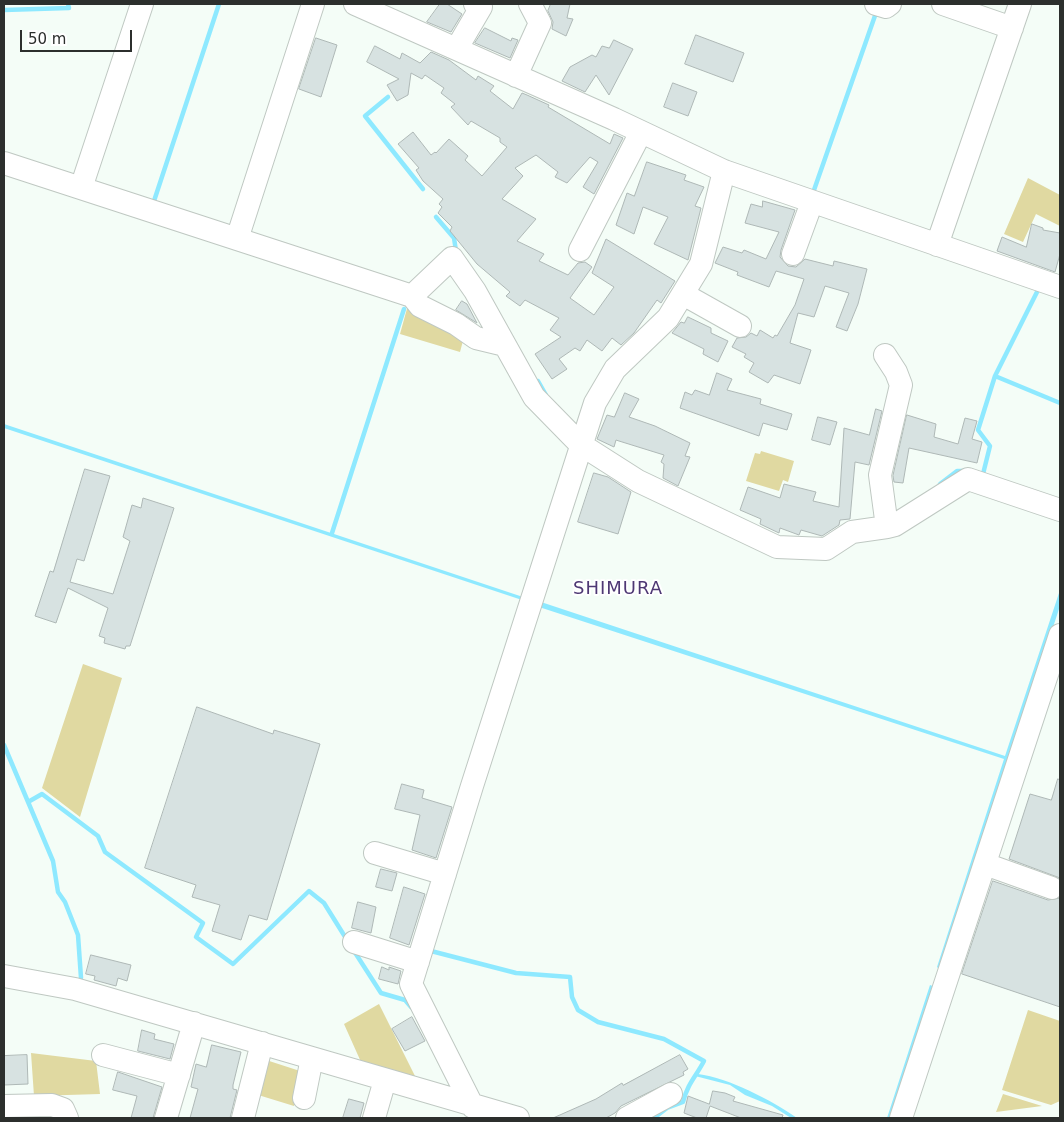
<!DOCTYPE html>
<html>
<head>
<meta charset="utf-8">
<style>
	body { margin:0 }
	#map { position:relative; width:1064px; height:1122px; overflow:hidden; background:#f4fdf7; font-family:"DejaVu Sans",sans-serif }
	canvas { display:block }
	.frame { position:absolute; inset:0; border:5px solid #2c2f2d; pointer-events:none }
	.scale { position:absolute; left:20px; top:30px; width:112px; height:22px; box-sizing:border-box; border:2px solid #2c2f2d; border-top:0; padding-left:6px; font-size:15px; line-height:18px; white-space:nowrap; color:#2c2f2d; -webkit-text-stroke:4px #fff; paint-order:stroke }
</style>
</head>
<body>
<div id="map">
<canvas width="1064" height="1122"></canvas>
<div class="frame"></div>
<div class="scale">50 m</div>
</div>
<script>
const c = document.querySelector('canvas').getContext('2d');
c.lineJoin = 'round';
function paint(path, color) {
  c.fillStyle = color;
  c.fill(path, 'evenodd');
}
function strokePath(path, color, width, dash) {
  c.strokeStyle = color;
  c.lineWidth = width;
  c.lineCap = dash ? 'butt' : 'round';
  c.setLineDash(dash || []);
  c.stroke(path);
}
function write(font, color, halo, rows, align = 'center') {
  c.font = font + ' "DejaVu Sans",sans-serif';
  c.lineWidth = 4;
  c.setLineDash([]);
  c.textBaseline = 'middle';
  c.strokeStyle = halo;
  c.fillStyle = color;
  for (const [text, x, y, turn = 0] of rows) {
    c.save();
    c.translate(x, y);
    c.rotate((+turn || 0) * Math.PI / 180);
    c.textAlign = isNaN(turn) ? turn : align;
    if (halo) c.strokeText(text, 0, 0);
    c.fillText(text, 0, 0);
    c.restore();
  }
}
paint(new Path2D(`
	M1028,178L1060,195V226L1036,214L1023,242L1004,234Z
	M408,305L464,337L460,352L400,334Z
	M761,451L794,461L788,482L783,480L779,491L746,481L755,453L760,454Z
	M83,664L122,678L80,817L42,788Z
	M379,1004L417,1080L361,1062L344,1024Z
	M1028,1010L1060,1021V1101L1051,1105L1002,1090Z
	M31,1053L96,1061L100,1094L34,1096Z
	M263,1059L300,1071L294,1106L255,1094Z
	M1003,1094L1042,1106L996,1112Z`), '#e0d9a1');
paint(new Path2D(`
	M4,424L520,596L525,598L522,600L4,428Z
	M1060,590V606L941,967L938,968L937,967L1004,759L539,607L541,602L1005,756Z
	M930,985L935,987L892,1118H887Z
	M698,1074C729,1078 771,1100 797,1118H791L772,1106L745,1095L730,1085L695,1076Z`), '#8ee9ff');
strokePath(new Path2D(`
	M4,10L69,8L68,4
	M388,97L365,116L423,189
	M814,190L877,10
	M154,201L219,4
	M436,217L454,238L456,251
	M995,376L1060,403
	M538,381L546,395
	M983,474L990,446L978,430L995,376L1038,290
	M940,484L957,471H964
	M332,533L404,309
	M4,745L53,861L58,892L65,902L78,935L81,978
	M28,802L42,794L98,836L105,852L203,923L196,937L233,964L309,891L324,903L347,940
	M354,951L381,993L405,1000L411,1007
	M431,951L516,973L570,977L572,997L578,1010L598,1022L664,1039L704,1061C695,1078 688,1083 683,1102L667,1108L654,1118`), '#8ee9ff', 4.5);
const building = new Path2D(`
	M440,4H447L462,14L451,32L427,22Z
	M551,4H570L567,18L573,19L566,36L552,29L553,22L548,11Z
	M485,28L511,41L512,38L518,40L510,58L475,43Z
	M696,35L744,53L733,82L685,64Z
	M316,38L337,45L321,97L299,89Z
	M614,40L633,49L609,95L596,75L585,92L562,81L570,67L592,55L596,57L602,46L609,48Z
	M375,46L400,59L402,53L420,63L431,52L449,60L476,80L478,76L494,86L490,91L513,109L522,93L527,95L549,105L548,107L610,144L614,134L623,138L594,194L583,187L598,162L590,157L567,183L555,177L558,172L536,155L515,168L523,176L502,199L536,219L517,241L544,254L539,261L568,275L578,263L585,262L592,267L570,298L594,315L614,287L592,273L606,239L675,281L661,303L657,300L634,333L621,345L612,338L602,351L587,340L580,351L575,348L559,359L567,369L552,379L535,354L561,337L550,330L559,318L525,300L520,306L506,296L510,292L477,264L450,231L452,227L438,213L442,207L439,204L443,199L423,181L416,170L419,168L398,144L413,132L431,155L435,152L436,153L449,139L468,156L465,160L482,176L507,147L500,142V138L471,121L468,125L451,107L455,104L441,93L444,88L425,75L422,79L411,73L408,95L397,101L387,85L399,79L367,62Z
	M673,83L697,92L688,116L664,107Z
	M647,162L686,175L684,180L704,187L695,206L701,208L688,260L654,244L668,217L643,207L634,234L616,225L627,193L634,196Z
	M763,201L795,210L781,250L780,257L788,266L796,267L805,259L833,266L834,261L867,269L858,304L847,331L836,327L849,293L825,286L814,317L798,313L790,343L811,350L800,384L774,375L768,383L749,372L754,363L744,357L746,354L732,347L737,338L746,337L751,333L757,336L760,330L773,338L775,335L777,336L795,305L804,279L776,271L769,287L737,275L738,272L715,263L723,247L742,253L744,250L766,259L779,232L745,223L751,204L762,207Z
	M1032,224L1043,228V230L1060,233V254L1055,272L997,251L1002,237L1026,247Z
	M462,301L467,304L477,323L456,310Z
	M688,317L711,328V333L728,341L718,362L703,354L704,349L672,333L681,322L684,323Z
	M717,373L732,379L727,390L761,399L760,404L792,414L787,430L763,423L759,436L680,408L685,392L692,395L695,390L709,395Z
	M625,393L639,399L629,417L655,426L690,443L685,456L690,457L678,486L663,478L664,464L661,462L664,455L619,441L616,440L614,447L597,439L607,415L614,417Z
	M876,409L882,411L869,465L855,462L850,519L840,520L839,525L822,536L801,530L799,535L780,528L779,533L760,524L761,519L740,510L748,487L780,498L784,484L816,492L813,501L839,507L844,428L869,435Z
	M907,415L936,424L934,437L958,444L965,418L977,421L972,439L982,442L977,463L909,448L903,483L894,482L893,476Z
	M818,417L837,422L830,445L812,440Z
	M85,469L110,476L84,561L77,559L70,582L113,594L130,541L123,537L132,505L141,508L143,498L174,508L130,646H126L125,649L104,643L105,638L99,636L108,608L68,588L56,623L35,616L50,571L53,572Z
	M594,473L608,477L631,492L618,534L578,522Z
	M197,707L273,734L274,730L320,744L267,920L249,915L241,940L212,931L220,905L192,897L196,885L145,868Z
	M1058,779L1060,780V878L1009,859L1030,794L1051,800Z
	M402,784L424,790L422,798L452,807L436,858L412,850L420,815L395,809Z
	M381,869L397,873L392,891L376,887Z
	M993,881L1048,900L1060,898V1007L962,974Z
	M404,887L425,894L409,945L390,938Z
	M358,902L376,907L371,933L352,928Z
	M91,955L131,965L127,981L118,978L116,986L94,980L95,976L86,974Z
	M382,967L389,970V967L401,971L398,984L379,979Z
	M412,1017L425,1041L405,1051L392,1029Z
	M142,1030L155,1034L154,1039L174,1044L170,1059L138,1051Z
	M212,1045L241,1052L233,1085V1089L237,1090L230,1118H190L198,1089L191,1087L196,1064L206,1067Z
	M27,1055L28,1084L4,1085V1056Z
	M680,1055L688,1069L683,1072L684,1075L621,1106L615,1113L606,1118H553L596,1099L622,1083L623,1085Z
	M118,1072L162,1087L153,1118H131L137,1096L113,1090Z
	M713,1091L725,1093L735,1097L733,1101L783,1115L782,1118H741L710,1106L706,1118H697L684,1113L688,1096L709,1104Z
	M349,1099L364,1103L360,1118H343Z`);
paint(building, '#d7e2e1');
strokePath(building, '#aeb8b6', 1);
const minor = new Path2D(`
	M355,4L614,119L724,171L1060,287
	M876,4L886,7L890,4
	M943,4L1012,28
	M457,48L481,7L475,4
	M516,76L540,23L530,4
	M4,163L412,296L420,306L456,324L476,338L505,345
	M81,188L142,4
	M237,239L313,4
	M937,245L1020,4
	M580,250L641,132
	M793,254L812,202
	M683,294L740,326
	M412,296L452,258L475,291L534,397L580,444L638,481L777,547L826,549L852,532L887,527L880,475L901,385L896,372L885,355
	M887,527L895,525L968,479L1060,510
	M375,853L445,874
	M985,864L1052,888
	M354,942L418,962
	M4,976L75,989L518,1118
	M103,1055L179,1075
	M304,1098L312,1058
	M4,1106L52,1105L63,1109L67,1118
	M473,1107L411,984L472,786L595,403L615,369L668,318L701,264L724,171
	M166,1118L194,1023
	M243,1118L262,1043
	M374,1118L385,1080
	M627,1118L671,1094
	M901,1118L1060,635`);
strokePath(minor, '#bfc8c2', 24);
strokePath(minor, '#fff', 22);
c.letterSpacing = '1px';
write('18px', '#4e3874', '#fff', [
	["SHIMURA",618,589]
]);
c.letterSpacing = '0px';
</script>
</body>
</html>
